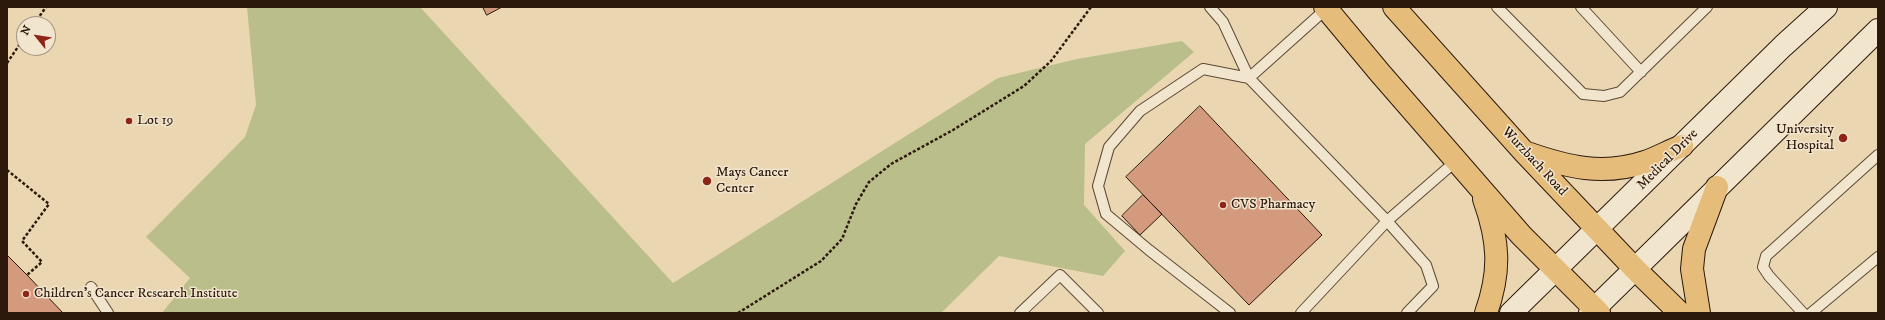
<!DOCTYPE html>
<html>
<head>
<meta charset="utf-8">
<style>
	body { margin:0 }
	#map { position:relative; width:1885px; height:320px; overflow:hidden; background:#ead7b2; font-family:"IM FELL DW Pica",serif }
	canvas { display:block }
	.frame { position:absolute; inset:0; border:8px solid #2d180c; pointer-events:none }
	.north { position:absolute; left:16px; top:16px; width:40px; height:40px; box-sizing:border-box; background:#f1e5cd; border:1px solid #a39380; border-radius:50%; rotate:300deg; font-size:11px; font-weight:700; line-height:16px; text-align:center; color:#2d180c }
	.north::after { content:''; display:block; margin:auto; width:14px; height:18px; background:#8f2418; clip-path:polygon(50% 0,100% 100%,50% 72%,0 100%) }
</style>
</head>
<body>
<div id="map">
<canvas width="1885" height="320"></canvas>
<div class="frame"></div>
<div class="north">N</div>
</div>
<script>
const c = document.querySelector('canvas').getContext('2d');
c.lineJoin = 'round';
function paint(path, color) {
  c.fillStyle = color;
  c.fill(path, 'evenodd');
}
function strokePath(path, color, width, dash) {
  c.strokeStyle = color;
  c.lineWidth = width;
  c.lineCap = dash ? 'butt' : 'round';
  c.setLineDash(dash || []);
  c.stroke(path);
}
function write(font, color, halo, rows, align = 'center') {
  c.font = font + ' "IM FELL DW Pica",serif';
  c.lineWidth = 3;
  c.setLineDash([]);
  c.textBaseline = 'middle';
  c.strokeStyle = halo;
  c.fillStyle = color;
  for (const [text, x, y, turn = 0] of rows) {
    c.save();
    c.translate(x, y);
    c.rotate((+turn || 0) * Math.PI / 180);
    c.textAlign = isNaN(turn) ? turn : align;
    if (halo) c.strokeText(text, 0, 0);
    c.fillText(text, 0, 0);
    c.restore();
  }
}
paint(new Path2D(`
	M247,7H420L673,283L998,78L1077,59L1182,41L1194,52L1085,144L1084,205L1125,251L1103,276L999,256L941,313H162L190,278L146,237L245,137L256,105Z`), '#b9be8a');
const building = new Path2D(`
	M483,7H502L487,15Z
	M1200,106L1322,235L1249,305L1126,177Z
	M1143,195L1162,214L1140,235L1122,216Z
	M7,255L27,275L63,313H7Z`);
paint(building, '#d39a7e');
strokePath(building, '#2d180c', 1);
const lane = new Path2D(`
	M1210,7L1223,22L1249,78L1387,221L1426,265L1433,286L1407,313
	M1497,7L1583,94L1604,96L1620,92L1707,7
	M1581,7L1641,72
	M1249,78L1326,9
	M91,287L108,313
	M1020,313L1060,275L1098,313
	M1230,313L1149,250L1106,214L1098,186L1109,147L1140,111L1203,69L1249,78
	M1301,313L1387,221L1456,161
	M1803,313L1769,276L1763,267L1766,256L1878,155
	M1811,313L1878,257`);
const secondary = new Path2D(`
	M1511,313L1783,46L1826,7
	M1590,313L1878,30`);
const primary = new Path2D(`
	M1325,7L1380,73L1521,235L1599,313
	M1394,7L1524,152L1635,269L1680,313
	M1527,153C1567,167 1603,176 1645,162C1657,158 1669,151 1682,146
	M1484,199C1499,241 1501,271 1486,313
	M1699,313L1692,269L1694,249L1717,187`);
strokePath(lane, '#5c4836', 12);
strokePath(secondary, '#2d180c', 24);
strokePath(primary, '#2d180c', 24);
strokePath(new Path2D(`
	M34,24L46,7
	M7,63L24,38
	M7,170L49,204L22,241L42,262L27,275
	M738,313L821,261L842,239L856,204L869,182L891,164L953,130L1024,86L1051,61L1091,7`), '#2d180c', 2.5, [3, 2]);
strokePath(lane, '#f1e5cd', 10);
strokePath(secondary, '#f1e5cd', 22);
strokePath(primary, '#e5bc79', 22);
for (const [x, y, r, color] of [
	[129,121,4,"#8f2418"],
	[1843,138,5,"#8f2418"],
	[707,181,5,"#8f2418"],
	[1223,205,4,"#8f2418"],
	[26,294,4,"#8f2418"]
]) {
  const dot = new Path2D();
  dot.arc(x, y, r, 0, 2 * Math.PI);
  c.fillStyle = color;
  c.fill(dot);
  strokePath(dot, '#f1e5cd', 1.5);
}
write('14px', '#2d180c', '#f1e5cd', [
	["Lot 19",137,121],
	["University",1834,130,"right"],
	["Hospital",1834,146,"right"],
	["Mays Cancer",716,173],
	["Center",716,189],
	["CVS Pharmacy",1231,205],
	["Children's Cancer Research Institute",34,294]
], 'left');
write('14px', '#2d180c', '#f1e5cd', [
	["Medical Drive",1668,160,-45],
	["Wurzbach Road",1534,162,47]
]);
</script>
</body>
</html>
